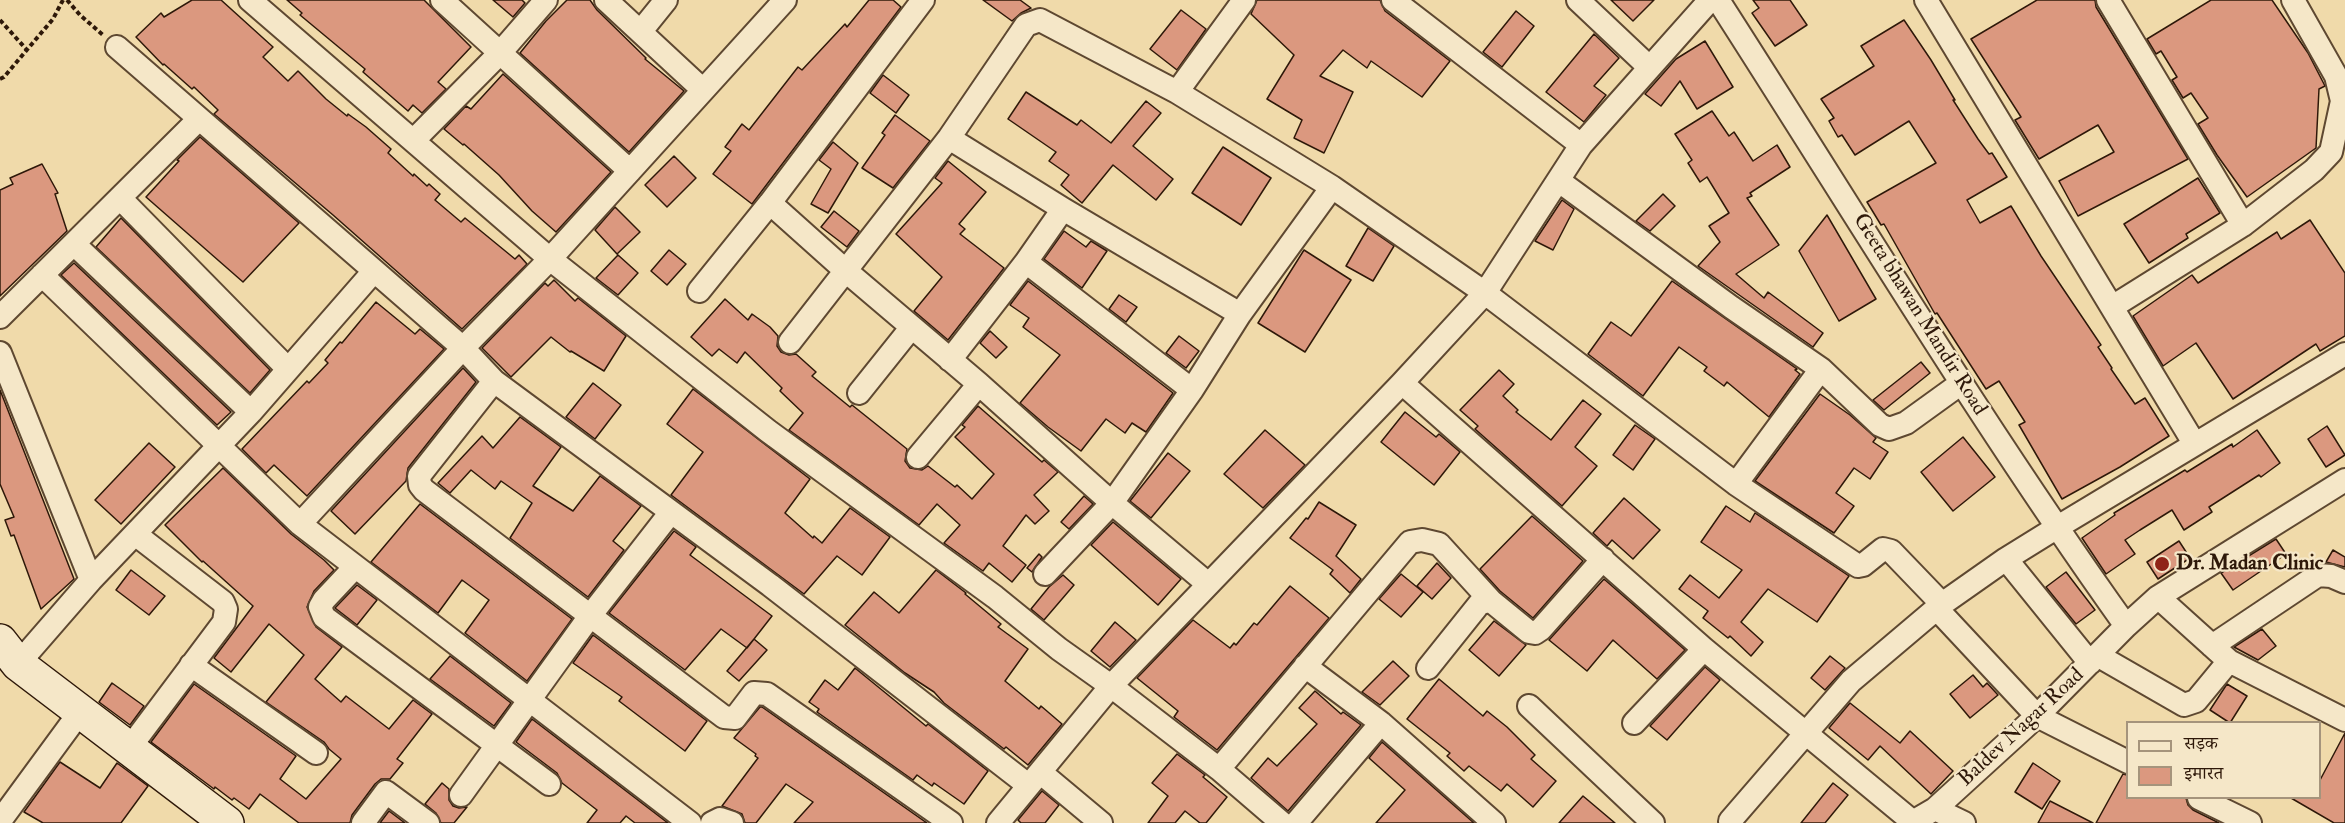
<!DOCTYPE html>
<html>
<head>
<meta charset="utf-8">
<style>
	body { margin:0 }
	#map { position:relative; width:2345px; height:823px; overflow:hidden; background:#f0daaa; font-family:"IM FELL Double Pica","Noto Serif Devanagari",serif }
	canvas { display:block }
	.legend { position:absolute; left:2126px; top:721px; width:195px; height:78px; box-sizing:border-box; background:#f5e7c8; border:2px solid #a5947c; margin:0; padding:8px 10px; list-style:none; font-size:18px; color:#2e1809 }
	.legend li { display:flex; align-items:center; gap:12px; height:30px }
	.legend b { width:30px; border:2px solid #a5947c }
</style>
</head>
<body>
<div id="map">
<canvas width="2345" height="823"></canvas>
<ul class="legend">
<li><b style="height:8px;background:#f5e7c8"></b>सड़क</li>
<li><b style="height:16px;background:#db987f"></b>इमारत</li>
</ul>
</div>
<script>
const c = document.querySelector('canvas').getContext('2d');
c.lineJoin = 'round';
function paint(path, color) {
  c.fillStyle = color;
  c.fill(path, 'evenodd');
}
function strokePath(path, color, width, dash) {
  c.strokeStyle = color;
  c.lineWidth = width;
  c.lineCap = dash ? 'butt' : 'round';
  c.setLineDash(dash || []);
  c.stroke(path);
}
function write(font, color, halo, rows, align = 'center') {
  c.font = font + ' "IM FELL Double Pica",serif';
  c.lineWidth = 4.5;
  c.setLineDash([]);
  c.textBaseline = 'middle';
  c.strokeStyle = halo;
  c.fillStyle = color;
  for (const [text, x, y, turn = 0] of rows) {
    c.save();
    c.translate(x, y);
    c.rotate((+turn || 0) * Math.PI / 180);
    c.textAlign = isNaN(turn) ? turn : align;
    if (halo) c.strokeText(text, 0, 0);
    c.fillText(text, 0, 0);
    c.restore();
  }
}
const building = new Path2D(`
	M192,0H221L273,47L263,57L288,81L298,71L326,99L347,116L348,114L366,127L391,149L388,153L413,176L414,174L427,186L429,184L440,194L435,200L461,222L465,218L515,259L519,255L527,264L462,329L333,215L214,114L218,110L194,87L192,89L164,64L163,65L136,37L161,13L164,17Z
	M287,0H424L471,47L438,82L446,89L422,113L413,105L408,111L363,72L365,69L300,15L302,13Z
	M493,0H522L525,3L513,17Z
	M567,0H590L597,10L646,58L645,59L684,91L629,152L520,53L546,21Z
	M869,0H893L901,7L752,204L713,174L731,151L725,147L742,124L749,130L798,67L802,70L845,24L847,27Z
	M983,0H1020L1031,8L1021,13L1012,21Z
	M1257,0H1380L1385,11L1450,61L1422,97L1371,61L1367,68L1343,50L1320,76L1353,92L1324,153L1294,138L1302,120L1267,99L1294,55L1251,14Z
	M1611,0H1654L1633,21Z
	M1753,0H1790L1807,25L1775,46L1752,13L1759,8Z
	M2037,0H2095L2096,7L2188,159L2078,216L2059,181L2114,152L2098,125L2039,159L2015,120L2021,117L1971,39Z
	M2211,0H2272L2308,53L2325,86L2319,89L2316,148L2247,197L2217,155L2198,124L2208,118L2191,93L2183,98L2172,80L2177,77L2161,51L2156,54L2147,39Z
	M1181,10L1206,29L1177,70L1150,49Z
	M1516,11L1534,26L1502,67L1483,52Z
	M1904,20L1931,60L1955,100H1953L1978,139L1989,154L1992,153L2007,177L1967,200L1980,223L2011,206L2041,256L2101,345L2098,347L2112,368L2111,369L2135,404L2145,398L2169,436L2120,467L2062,499L2019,425L2025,422L1999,381L1986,389L1937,313L1935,314L1884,224L1881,225L1867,202L1936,163L1909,121L1855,155L1842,135L1838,137L1829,121L1834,118L1821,99L1874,66L1861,46Z
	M1594,34L1619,58L1594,86L1606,95L1584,122L1546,92Z
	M1705,41L1733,87L1697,109L1680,81L1661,106L1645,94L1676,59Z
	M503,74L611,172L556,232L532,211L499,175L464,144L463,145L444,129L466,106L471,109Z
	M883,75L909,95L896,113L870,93Z
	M1026,92L1077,125L1081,120L1111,143L1146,101L1161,113L1133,146L1173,179L1156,200L1113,165L1082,203L1061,185L1069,175L1049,161L1056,152L1008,119Z
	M1712,111L1729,136L1734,132L1753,161L1777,145L1790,167L1750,193L1752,196L1747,198L1779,245L1736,274L1764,298L1768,292L1823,333L1813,347L1698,266L1720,242L1709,226L1729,213L1707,177L1700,182L1688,163L1692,160L1675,134Z
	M895,115L930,141L893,188L862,168L885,135L882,133Z
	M200,137L299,223L243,282L146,197L179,161L177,160Z
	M833,142L858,163L828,213L811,204L831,169L819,160Z
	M1223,147L1271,178L1241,225L1192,193Z
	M674,156L696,178L667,207L645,185Z
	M948,161L986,192L959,224L965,229L960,234L1004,268L948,340L914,311L942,277L896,234L942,183L935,178Z
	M42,164L58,193L55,194L67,231L0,296V190L13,184L10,178Z
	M2198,178L2220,213L2186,234L2188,238L2149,263L2124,224Z
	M1663,194L1675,206L1650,231L1636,221Z
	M1562,200L1574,209L1553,250L1535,241Z
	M615,207L640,232L617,254L595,230Z
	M834,211L859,231L847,247L821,227Z
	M1827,215L1876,299L1839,321L1799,251Z
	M121,218L270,370L250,393L96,247Z
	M2310,220L2345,273V336L2320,351L2316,344L2233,399L2196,343L2163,366L2133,316L2192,275L2198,283L2277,232L2281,239Z
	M1368,228L1394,246L1373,281L1346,266Z
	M1064,231L1086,247L1091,241L1107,251L1082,288L1044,259Z
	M669,250L686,264L667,285L651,271Z
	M1304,250L1351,280L1305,352L1258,323Z
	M618,255L638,273L618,295L596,278Z
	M74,263L231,412L217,425L61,275Z
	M554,280L575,301L578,298L626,336L604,371L571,351L570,352L551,337L511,377L482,348L545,283L548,286Z
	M1028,281L1173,393L1146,432L1132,423L1125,433L1106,419L1081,451L1048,427L1020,403L1060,355L1023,327L1029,318L1010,305Z
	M1672,281L1797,369L1795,370L1800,374L1769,417L1727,382L1724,386L1704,371L1707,367L1679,347L1643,396L1588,354L1611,322L1631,336Z
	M1119,295L1137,307L1126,322L1109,309Z
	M725,299L748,320L752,314L770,327L778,336L777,346L781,352L789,355L796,354L816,372L812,376L850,407L852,405L907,449L905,461L910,468L922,470L928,466L955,487L957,485L972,499L994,474L955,437L965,427L962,425L978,406L1042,462L1044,460L1058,472L1034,495L1049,511L1035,524L1026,515L1003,546L1026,565L1012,582L989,563L983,571L944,543L960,525L937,504L919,525L789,430L803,413L780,391L782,388L745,352L737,363L719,349L712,356L691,337Z
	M376,302L415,334L420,329L444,349L307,496L274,465L266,473L242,449L307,381L309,383L328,363L325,360L340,342L342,343Z
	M990,331L1007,347L996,358L980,343Z
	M1179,336L1199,351L1186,368L1166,353Z
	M1921,362L1930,373L1884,410L1873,400Z
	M463,368L476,382L408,468L406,481L355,534L331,511Z
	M1499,370L1514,384L1503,396L1518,410L1516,412L1551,440L1583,400L1601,414L1575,447L1597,466L1562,506L1475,429L1478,426L1460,410Z
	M593,383L621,405L595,439L566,417Z
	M693,389L810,479L785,513L813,538L814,536L822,543L850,508L890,537L862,575L837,556L804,594L671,495L703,452L667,424Z
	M0,390L74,579L41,609L14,535L11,536L5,520L14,517L0,484Z
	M1820,394L1850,415L1876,438L1873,442L1888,452L1870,479L1854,468L1836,493L1854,506L1834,533L1755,481Z
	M1405,412L1436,437L1439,434L1460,452L1434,485L1381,442Z
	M520,417L561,447L533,486L573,511L600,476L641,506L613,541L624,550L588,597L510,538L532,503L501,481L495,489L471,470L450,493L438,483L482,436L493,448Z
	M1635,425L1655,439L1633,470L1613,455Z
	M2327,426L2345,455L2326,467L2308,439Z
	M1265,430L1305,465L1263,508L1224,474Z
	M2257,430L2280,463L2261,477L2259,475L2209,507L2212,512L2184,530L2172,510L2140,530L2125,540L2135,554L2106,574L2082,538L2115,515L2114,513L2185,470L2187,472L2232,444L2233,447Z
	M1963,437L1995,477L1953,511L1921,472Z
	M149,443L175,467L121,524L95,500Z
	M1168,453L1190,471L1151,518L1130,501Z
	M223,468L291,534L324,560L334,570L314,591L307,607L316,627L342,647L315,679L341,702L346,696L389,729L413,700L432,714L397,759L403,763L390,779H381L375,784L352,815L350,823H299L260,794L249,809L234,798L232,800L215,787L214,789L151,742L194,684L296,756L280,779L306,799L341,759L329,749L324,742L266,702L304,655L269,624L231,672L214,658L253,606L203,561L202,562L165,525Z
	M1084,496L1093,504L1069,529L1061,522Z
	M1624,498L1660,530L1633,559L1612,540L1607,546L1593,533Z
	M1319,502L1356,525L1336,556L1361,579L1350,593L1330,574L1333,570L1290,538L1306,518L1308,519Z
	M420,504L572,619L527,681L465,633L489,600L462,580L438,613L371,562Z
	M1726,506L1750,522L1755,513L1849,576L1817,622L1768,589L1741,622L1763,642L1751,656L1730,636L1728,638L1703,618L1708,611L1679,589L1690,575L1719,598L1742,570L1701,542Z
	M1532,516L1583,561L1533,618L1500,591L1480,569Z
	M1113,522L1181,579L1158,605L1091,545Z
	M674,531L696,547L690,555L772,616L747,648L721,629L685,670L609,613Z
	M2276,539L2286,554L2233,590L2221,573Z
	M2179,541L2190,558L2158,579L2147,562Z
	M2333,550L2345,557V567L2326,562Z
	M1039,554L1042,557L1032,572L1027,568Z
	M1437,563L1451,578L1432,599L1417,586Z
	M131,570L165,596L149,615L116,590Z
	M936,570L966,593L965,594L1001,624L998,627L1028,649L1005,681L1039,709L1041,706L1062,724L1028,765L1006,747L1004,749L944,703L934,692L905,673L845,625L874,592L899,613Z
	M2066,572L2095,610L2076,624L2046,587Z
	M1401,574L1423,592L1401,617L1379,599Z
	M1063,575L1074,585L1044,620L1031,609L1049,587Z
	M1604,579L1685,650L1657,679L1613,640L1587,671L1549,640Z
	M357,585L377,600L357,625L335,608Z
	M1290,586L1329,618L1217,750L1174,717L1178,711L1137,678L1193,620L1230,648L1234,643L1236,645L1254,623L1257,625Z
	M1494,621L1526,645L1499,676L1469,650Z
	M1115,622L1136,640L1110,667L1091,651Z
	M2262,629L2276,646L2258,660L2234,647Z
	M593,635L707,721L685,751L619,701L622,697L573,663Z
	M754,639L767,650L739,681L727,671Z
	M450,656L511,703L494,726L430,679Z
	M1830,656L1845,668L1825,690L1811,678Z
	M1393,661L1409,676L1380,705L1362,692Z
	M1705,667L1720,680L1667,740L1650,726Z
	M855,668L926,726L928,724L988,771L964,804L934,783L932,786L917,775L913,780L817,712L819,709L809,702L825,680L838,690Z
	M1973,675L1983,687L1987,683L1998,695L1970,718L1950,694Z
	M1439,679L1483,716L1487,711L1507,727L1535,755L1531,759L1556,781L1533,807L1507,784L1501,791L1469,766L1464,771L1447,756L1450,753L1407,719Z
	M112,683L144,706L130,725L99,702Z
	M2227,684L2247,696L2230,723L2210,710Z
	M1315,691L1341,714L1343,712L1361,725L1288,811L1251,778L1268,758L1277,766L1317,724L1299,708Z
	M1850,703L1900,743L1910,731L1953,771L1931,794L1880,746L1868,760L1829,728Z
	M760,707H762L927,823H794L813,802L786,784L756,823H745L742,814L722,806L758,758L755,756L756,754L734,738Z
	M532,719L668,823H635L626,816L620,823H587L597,810L562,783L557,773L516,742Z
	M2345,733V823H2334L2291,798H2319V782Z
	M1382,742L1474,823H1376L1405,790L1369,758Z
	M1177,754L1205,775L1203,777L1227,797L1206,823H1200L1185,811L1175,823H1148L1168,796L1152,783Z
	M60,762L100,788L117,763L148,786L121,823H43L24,812Z
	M2033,763L2060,781L2042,809L2015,792Z
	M2123,774L2127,775V798H2186L2188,805L2193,810L2219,823H2096Z
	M442,783L449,789V800L453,806L459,808L467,807L454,823H441L436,813L425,804Z
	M1833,783L1848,795L1825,823H1801Z
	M1042,791L1059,805L1045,823H1021L1018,820Z
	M1583,796L1615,823H1559Z
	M2050,801L2093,823H2038Z
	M389,811L405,823H380Z`);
paint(building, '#db987f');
strokePath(building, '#2e1809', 1.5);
const street = new Path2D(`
	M250,0L550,259L768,431L995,597L1059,649L1111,686L1219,769L1282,823
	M442,0L630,171
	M606,0L703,90
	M1393,0L1581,145
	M1578,0L1649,67
	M1718,0C1853,210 1981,423 2126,626
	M1926,0L2194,443
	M2108,0L2243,225
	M641,31L666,0
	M117,47L463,348L494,381L770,585L1028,785
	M1177,92L1244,0
	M949,138L1063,209L1240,314
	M414,140L500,53L546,0
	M1559,181L1731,307L1821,369L1880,425L1889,429L1906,423L1960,384
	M120,198L288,369
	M770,203L846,271L979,384L1112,503L1208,584
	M74,244L251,412
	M1026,262L1192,390
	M42,275L300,524L690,823
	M699,291L770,203L923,0
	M2112,307L2243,225L2314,170L2331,152L2342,101L2336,76L2293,0
	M0,317L199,119
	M790,342L949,138L1026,25L1040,20L1177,92L1332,187L1485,293L1736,484L1858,566L1863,565L1883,549L1891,551L1942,604
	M0,353L91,580
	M950,360L1026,262L1063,209
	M494,381L419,476L420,485L424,490L724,717L735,718L754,693L767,694L951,823
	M1402,383L1704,649L1913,822
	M859,393L911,328
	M918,457L979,384
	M1736,484L1821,369
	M300,524L463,348L550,259L785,0
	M2006,559L2090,663
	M355,567L324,600L320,607L324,617L549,784
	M1045,574L1112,503L1192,390L1240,314L1332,187
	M2158,597L2229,661L2345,720
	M1937,609L2037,716L2128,762
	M2212,646L2318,575L2331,576L2345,582
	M2097,655L2184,705L2196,701L2229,661
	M18,664L91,580L251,412L374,271
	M191,665L316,753
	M1428,668L1480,603L1491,601L1529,632L1535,633L1541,629L1603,559
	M1529,706L1653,823
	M1381,723L1494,823
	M1634,723L1704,649
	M128,750L224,622L226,609L223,602L135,534
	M1219,769L1410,542L1422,540L1439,544L1491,601
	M1040,772L1101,823
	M461,795L590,616L671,512
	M2199,798L2250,823
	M1935,809L1964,823
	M0,821L80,712
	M1730,821L1851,681L1942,604L2006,559L2056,528L2345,354
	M363,823L386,792L428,823
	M712,823L720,819L732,823
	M998,823L1111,686L1402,383L1485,293L1581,145L1710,0
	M1296,823L1381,723L1305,666
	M1911,823L1935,809L2037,716L2126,626L2158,597L2345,480`);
const secondary = new Path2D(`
	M0,641L18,664L227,823`);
strokePath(street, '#5e4831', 26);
strokePath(secondary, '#2e1809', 36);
strokePath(new Path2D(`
	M67,0L80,15L103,35
	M0,20L27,50
	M0,79L4,77L53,19L63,0`), '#2e1809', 4, [4.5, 3]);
strokePath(street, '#f5e7c8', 22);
strokePath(secondary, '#f5e7c8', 33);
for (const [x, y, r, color] of [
	[2162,564,8,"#8f2418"]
]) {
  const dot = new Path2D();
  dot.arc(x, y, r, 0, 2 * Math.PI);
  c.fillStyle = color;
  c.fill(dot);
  strokePath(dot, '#f5e7c8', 2);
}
write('21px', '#2e1809', '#f5e7c8', [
	["Geeta bhawan Mandir Road",1919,315,58],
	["Baldev Nagar Road",2022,728,-43]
]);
write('bold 21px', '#2e1809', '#f5e7c8', [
	["Dr. Madan Clinic",2176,564]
], 'left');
</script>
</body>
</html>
